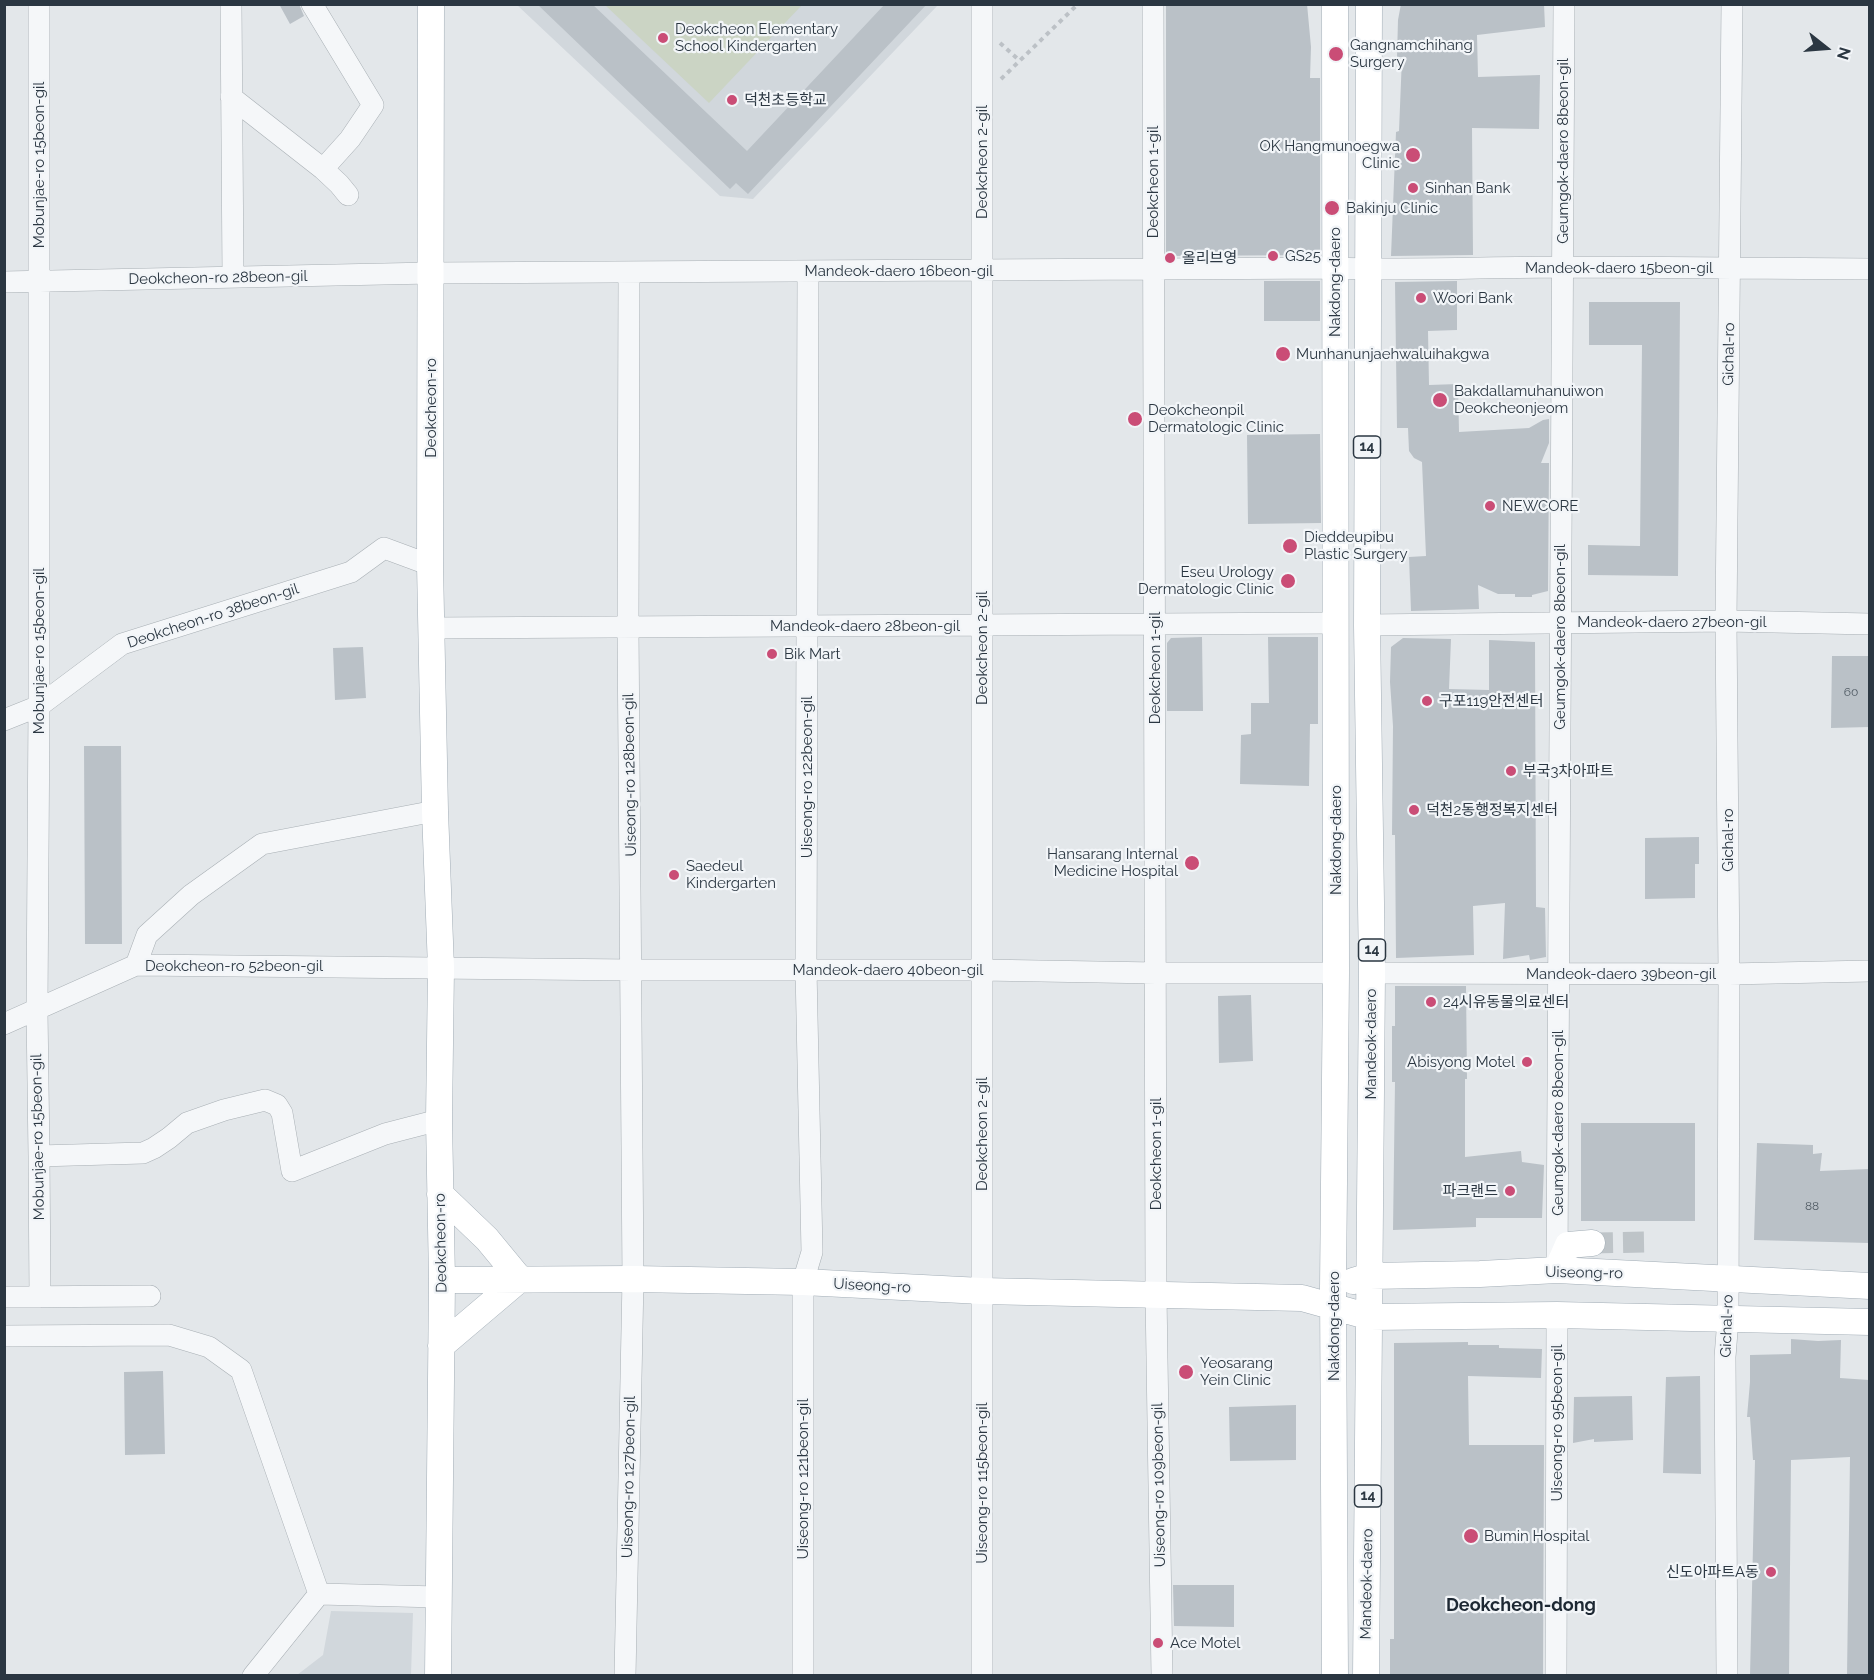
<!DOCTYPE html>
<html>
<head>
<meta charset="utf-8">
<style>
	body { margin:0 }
	#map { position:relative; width:1874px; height:1680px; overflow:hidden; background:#e3e7ea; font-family:Raleway,sans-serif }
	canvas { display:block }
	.frame { position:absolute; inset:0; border:6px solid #2b3742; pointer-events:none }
	.north { position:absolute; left:1796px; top:18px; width:60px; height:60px; -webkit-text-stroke:4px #f2f5f8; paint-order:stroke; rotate:107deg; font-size:16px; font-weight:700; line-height:24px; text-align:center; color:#2b3742 }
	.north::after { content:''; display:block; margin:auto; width:21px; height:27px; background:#2b3742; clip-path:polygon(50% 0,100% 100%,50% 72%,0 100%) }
</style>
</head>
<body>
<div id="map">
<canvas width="1874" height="1680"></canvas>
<div class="frame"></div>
<div class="north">N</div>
</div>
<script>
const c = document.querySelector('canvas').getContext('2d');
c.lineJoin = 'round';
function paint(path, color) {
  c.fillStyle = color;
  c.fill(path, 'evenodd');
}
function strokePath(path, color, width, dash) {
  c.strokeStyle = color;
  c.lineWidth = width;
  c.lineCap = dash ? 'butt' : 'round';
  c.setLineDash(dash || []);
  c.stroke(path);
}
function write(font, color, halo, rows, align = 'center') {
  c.font = font + ' Raleway,"Noto Sans KR",sans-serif';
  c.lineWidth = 4.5;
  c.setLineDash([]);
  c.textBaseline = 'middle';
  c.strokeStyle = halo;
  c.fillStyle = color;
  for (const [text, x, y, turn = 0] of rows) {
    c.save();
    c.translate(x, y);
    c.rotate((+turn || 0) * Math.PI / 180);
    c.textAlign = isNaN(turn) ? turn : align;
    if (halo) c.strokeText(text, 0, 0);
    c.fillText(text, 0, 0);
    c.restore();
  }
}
paint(new Path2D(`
	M517,5H938L753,199L720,196Z
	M331,1611L413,1613L411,1675H297L323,1655Z`), '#d1d7dc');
paint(new Path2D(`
	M605,5H802L709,103Z`), '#cbd4c4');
paint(new Path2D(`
	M279,4H299L304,16L290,24Z
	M537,4H592L747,151L885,4H927L748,194L736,183L730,189Z
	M1166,4H1307L1311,47L1310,78H1320V255L1166,256Z
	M1401,4H1544L1545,27L1477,35L1478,77L1540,75L1539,129L1472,128L1473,255L1391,256L1396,132L1399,131L1402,57H1397L1398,20Z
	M1264,281H1320V321H1264Z
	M1457,281V330L1428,331L1429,385L1458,384L1459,432L1529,428L1543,420L1549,419V443L1541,463H1549L1548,591L1532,595V597H1515V594H1498L1478,585L1479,609L1411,611L1409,557L1426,556L1422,462L1414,458L1409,451L1408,428H1397L1395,282Z
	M1589,302H1680L1678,576L1588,575V545L1640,546L1642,345H1589Z
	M1320,434L1321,523L1248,524L1247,435Z
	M1202,637L1203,711H1167V643L1171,638Z
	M1268,637H1318V724H1310L1309,786L1240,784L1241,735L1251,734V703H1269Z
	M1403,638L1451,639L1449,689L1489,690V640L1535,642L1536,907L1545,908L1546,957L1530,960L1529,955L1503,959L1505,903L1473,906L1474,955L1396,958L1395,835H1392L1393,726L1390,682L1391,647Z
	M363,647L366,698L335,700L333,648Z
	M1832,656H1869V727L1831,728Z
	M84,746H121L122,944H85Z
	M1699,837V864H1695V898L1645,899V838Z
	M1395,986H1466L1467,1079H1465V1157L1521,1151L1522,1162L1544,1165L1542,1218H1476V1227L1393,1230L1395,1082H1392V1026H1395Z
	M1251,995L1253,1061L1219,1063L1218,996Z
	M1581,1123H1695V1221H1581Z
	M1757,1143L1813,1145V1154L1822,1153L1820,1171L1869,1169V1243L1754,1240Z
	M1791,1339L1818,1341L1841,1340L1840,1378L1869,1380V1676H1847L1850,1457L1791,1460L1789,1676H1750L1755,1460H1753L1750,1417H1747L1750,1382V1355L1791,1354Z
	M1468,1342V1345H1499V1348L1542,1349L1541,1378L1468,1376L1469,1445H1544L1543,1676H1390V1639H1394V1343Z
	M163,1371L165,1454L125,1455L124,1372Z
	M1700,1376L1701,1474L1663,1473L1666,1377Z
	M1632,1396L1633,1440L1594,1442V1439L1573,1443L1574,1397Z
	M1296,1405V1460L1230,1461L1229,1407Z
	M1173,1585H1234V1627L1174,1626Z`), '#bac1c7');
strokePath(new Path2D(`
	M1592,1243L1648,1242`), '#bec4c8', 21, [21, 10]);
const minor = new Path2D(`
	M39,4V706L37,1010L39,1156L40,1297
	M231,4L233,277
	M312,4L373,105L350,139L323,169
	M982,4V1676
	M1153,4L1156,1295L1162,1676
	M231,97L323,169L339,184L348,195
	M4,282L431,273L1335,268C1411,271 1487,267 1564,267C1666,267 1767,269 1870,269
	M1367,625L1726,621L1870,624
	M431,628L1335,623
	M4,720L39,706L122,644L351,572L384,548L430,565
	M136,965L147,935L191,895L262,844L435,811
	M1372,973L1729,974L1870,971
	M4,1024L136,965L632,970H982L1156,973H1336
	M39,1156L143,1153L154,1148L169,1138L187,1123L224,1110L265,1100L277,1105L282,1113L292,1171L385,1134L439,1120
	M1557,1267L1564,4
	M4,1297L150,1296
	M4,1336L169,1335L209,1347L241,1370L319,1594L438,1597
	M253,1676L319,1594
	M625,1676L633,1279L628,627L629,272
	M803,1676V1282L812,1252L806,969L808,271
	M1556,1676L1557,1315
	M1727,1676L1725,1357L1728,1319L1729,974L1726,621L1732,4`);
const major = new Path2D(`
	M431,4L430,565L435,811L441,968L439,1120L442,1280L438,1676
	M1335,4L1336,973L1333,1288L1335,1676
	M440,1194L487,1239L520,1279L441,1346
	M1557,1270L1568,1245L1592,1243
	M442,1280L633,1279L803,1282L982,1291L1302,1298L1370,1317L1557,1315L1870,1322
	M1353,1281L1370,1276L1480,1274L1557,1270L1870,1286
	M1366,1676L1372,973L1367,625L1369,4`);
strokePath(minor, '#a8afb4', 22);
strokePath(major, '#a2adb6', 27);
strokePath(new Path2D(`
	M1000,43L1020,61
	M1001,79L1078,4`), '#bcc1c6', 4, [4.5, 4.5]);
strokePath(minor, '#f5f7f9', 21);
strokePath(major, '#fff', 26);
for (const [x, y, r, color] of [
	[663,38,6,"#ca4d76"],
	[1336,54,8,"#ca4d76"],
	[732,100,6,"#ca4d76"],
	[1413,155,8,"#ca4d76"],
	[1413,188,6,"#ca4d76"],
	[1332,208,8,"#ca4d76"],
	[1273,256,6,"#ca4d76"],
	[1170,258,6,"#ca4d76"],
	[1421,298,6,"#ca4d76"],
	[1283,354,8,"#ca4d76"],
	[1440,400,8,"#ca4d76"],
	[1135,419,8,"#ca4d76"],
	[1490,506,6,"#ca4d76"],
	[1290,546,8,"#ca4d76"],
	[1288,581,8,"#ca4d76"],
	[772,654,6,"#ca4d76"],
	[1427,701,6,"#ca4d76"],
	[1511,771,6,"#ca4d76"],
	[1414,810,6,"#ca4d76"],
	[1192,863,8,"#ca4d76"],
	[674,875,6,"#ca4d76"],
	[1431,1002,6,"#ca4d76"],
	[1527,1062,6,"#ca4d76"],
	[1510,1191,6,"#ca4d76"],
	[1186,1372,8,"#ca4d76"],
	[1471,1536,8,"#ca4d76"],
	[1771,1572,6,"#ca4d76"],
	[1158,1643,6,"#ca4d76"]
]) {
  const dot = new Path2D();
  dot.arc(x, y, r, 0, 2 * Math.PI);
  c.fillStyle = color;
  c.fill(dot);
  strokePath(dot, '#f2f5f8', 2);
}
write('12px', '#4f5a63', null, [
	["60",1851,692],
	["88",1812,1206]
]);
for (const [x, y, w] of [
	[1367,447,27],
	[1372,950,27],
	[1368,1496,27]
]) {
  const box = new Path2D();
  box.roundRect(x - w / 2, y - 11, w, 22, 4.5);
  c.fillStyle = '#f2f5f8';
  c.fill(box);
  strokePath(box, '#2b3742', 1.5);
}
write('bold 14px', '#2b3742', null, [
	["14",1367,447],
	["14",1372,950],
	["14",1368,1496]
]);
write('15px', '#2b3742', '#f2f5f8', [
	["Deokcheon Elementary",675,29],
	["School Kindergarten",675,46],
	["Gangnamchihang",1350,45],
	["Surgery",1350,62],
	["덕천초등학교",744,100],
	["OK Hangmunoegwa",1400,146,"right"],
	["Clinic",1400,163,"right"],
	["Sinhan Bank",1425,188],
	["Bakinju Clinic",1346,208],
	["GS25",1285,256],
	["올리브영",1182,258],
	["Woori Bank",1433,298],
	["Munhanunjaehwaluihakgwa",1296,354],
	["Bakdallamuhanuiwon",1454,391],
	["Deokcheonjeom",1454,408],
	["Deokcheonpil",1148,410],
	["Dermatologic Clinic",1148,427],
	["NEWCORE",1502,506],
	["Dieddeupibu",1304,537],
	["Plastic Surgery",1304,554],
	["Eseu Urology",1274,572,"right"],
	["Dermatologic Clinic",1274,589,"right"],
	["Bik Mart",784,654],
	["구포119안전센터",1439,701],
	["부국3차아파트",1523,771],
	["덕천2동행정복지센터",1426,810],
	["Hansarang Internal",1178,854,"right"],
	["Medicine Hospital",1178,871,"right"],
	["Saedeul",686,866],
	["Kindergarten",686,883],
	["24시유동물의료센터",1443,1002],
	["Abisyong Motel",1515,1062,"right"],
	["파크랜드",1498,1191,"right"],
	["Yeosarang",1200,1363],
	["Yein Clinic",1200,1380],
	["Bumin Hospital",1484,1536],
	["신도아파트A동",1759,1572,"right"],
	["Ace Motel",1170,1643]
], 'left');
write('15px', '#2b3742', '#f2f5f8', [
	["Geumgok-daero 8beon-gil",1563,151,-90],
	["Deokcheon 2-gil",982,162,-90],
	["Mobunjae-ro 15beon-gil",39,165,-90],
	["Deokcheon 1-gil",1153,182,-90],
	["Mandeok-daero 15beon-gil",1619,268],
	["Mandeok-daero 16beon-gil",899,271],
	["Deokcheon-ro 28beon-gil",218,278,-1],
	["Nakdong-daero",1335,282,-90],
	["Gichal-ro",1729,354,-89],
	["Deokcheon-ro",431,408,-90],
	["Deokcheon-ro 38beon-gil",213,616,-18],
	["Mandeok-daero 27beon-gil",1672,622],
	["Mandeok-daero 28beon-gil",865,626],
	["Geumgok-daero 8beon-gil",1560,637,-90],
	["Deokcheon 2-gil",982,648,-90],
	["Mobunjae-ro 15beon-gil",39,651,-90],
	["Deokcheon 1-gil",1155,668,-90],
	["Uiseong-ro 128beon-gil",630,775,-91],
	["Uiseong-ro 122beon-gil",807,777,-90],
	["Nakdong-daero",1336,840,-90],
	["Gichal-ro",1728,840,-90],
	["Deokcheon-ro 52beon-gil",234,966],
	["Mandeok-daero 40beon-gil",888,970],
	["Mandeok-daero 39beon-gil",1621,974],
	["Mandeok-daero",1371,1044,-90],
	["Geumgok-daero 8beon-gil",1558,1123,-90],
	["Deokcheon 2-gil",982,1134,-90],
	["Mobunjae-ro 15beon-gil",38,1137,-91],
	["Deokcheon 1-gil",1156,1154,-90],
	["Deokcheon-ro",441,1243,-91],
	["Uiseong-ro",1584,1273,1],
	["Uiseong-ro",872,1286,3],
	["Nakdong-daero",1334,1326,-90],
	["Gichal-ro",1727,1326,-88],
	["Uiseong-ro 95beon-gil",1557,1423,-90],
	["Uiseong-ro 127beon-gil",629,1477,-89],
	["Uiseong-ro 121beon-gil",803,1479,-90],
	["Uiseong-ro 115beon-gil",982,1483,-90],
	["Uiseong-ro 109beon-gil",1159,1485,-91],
	["Mandeok-daero",1367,1584,-89]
]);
write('bold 18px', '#1d2833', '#f2f5f8', [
	["Deokcheon-dong",1521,1606]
]);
</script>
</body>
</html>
